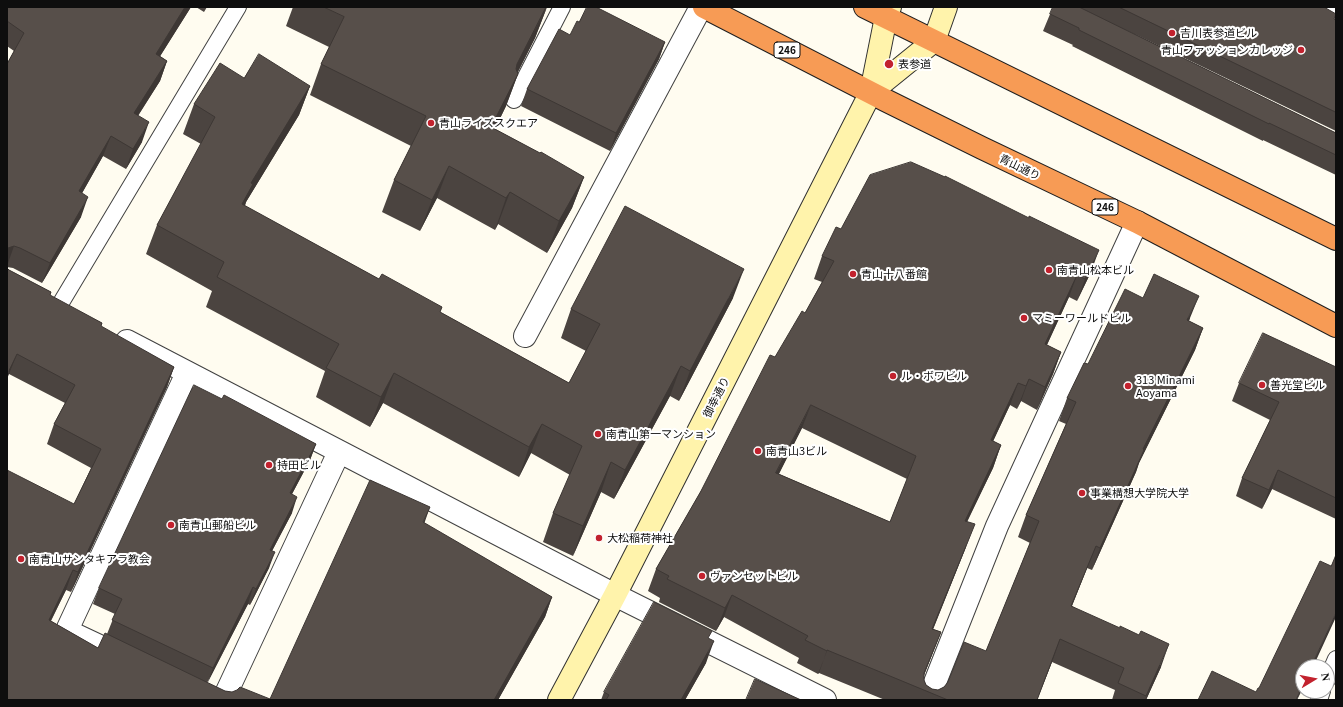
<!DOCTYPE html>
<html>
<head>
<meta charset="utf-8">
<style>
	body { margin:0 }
	#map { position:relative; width:1343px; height:707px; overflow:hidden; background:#fffcf0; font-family:Georgia,serif }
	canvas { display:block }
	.frame { position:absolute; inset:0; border:8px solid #0e0e0e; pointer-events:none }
	.north { position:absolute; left:1295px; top:659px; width:40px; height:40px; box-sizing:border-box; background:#fff; border:1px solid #9f9f9f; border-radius:50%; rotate:80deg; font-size:11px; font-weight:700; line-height:16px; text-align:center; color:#0e0e0e }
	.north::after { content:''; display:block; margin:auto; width:14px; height:18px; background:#c2222e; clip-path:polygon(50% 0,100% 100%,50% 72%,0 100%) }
</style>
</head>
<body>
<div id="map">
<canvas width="1343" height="707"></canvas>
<div class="frame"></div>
<div class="north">N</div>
</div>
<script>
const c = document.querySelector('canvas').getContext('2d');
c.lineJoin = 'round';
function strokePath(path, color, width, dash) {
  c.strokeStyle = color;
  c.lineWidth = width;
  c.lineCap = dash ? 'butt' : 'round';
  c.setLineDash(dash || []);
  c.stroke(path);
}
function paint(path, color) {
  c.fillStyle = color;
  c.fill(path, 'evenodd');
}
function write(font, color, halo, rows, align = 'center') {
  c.font = font + ' Georgia,"Noto Sans JP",serif';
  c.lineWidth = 4;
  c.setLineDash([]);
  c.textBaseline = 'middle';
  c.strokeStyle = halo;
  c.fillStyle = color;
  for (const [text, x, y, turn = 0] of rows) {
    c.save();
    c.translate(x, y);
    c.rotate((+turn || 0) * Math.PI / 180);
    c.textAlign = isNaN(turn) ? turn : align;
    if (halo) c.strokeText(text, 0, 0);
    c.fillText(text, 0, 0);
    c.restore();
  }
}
const lane = new Path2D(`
	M1331,7L1336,11
	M514,100L562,7
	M59,306L238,7
	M68,628L119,652
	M1327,680L1336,659
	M1319,700L1322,691`);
const street = new Path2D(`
	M525,336L701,7
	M127,341L615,595L825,700
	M68,628L187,373
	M223,700L339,452
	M928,700L997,526L1137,222`);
const secondary = new Path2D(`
	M871,92L934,41L946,7
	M559,700L615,595L871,92L886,17L890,7`);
const highway = new Path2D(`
	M704,7L885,100L982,148L1137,222L1336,326
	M865,7L1336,239`);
strokePath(lane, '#414141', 18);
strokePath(street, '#414141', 24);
strokePath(secondary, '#303030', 24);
strokePath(highway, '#1f1f1f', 24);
strokePath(lane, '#fff', 16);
strokePath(street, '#fff', 22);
strokePath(secondary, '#fff3ab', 22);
strokePath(highway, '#f79b55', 22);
paint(new Path2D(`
	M7,7H191L160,56L167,61L160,81L138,116L142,142L126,169L103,156L82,193L81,217L42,283L13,268L7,267V64L14,51L7,46Z
	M196,7H207L204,12Z
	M293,7H547L535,38L517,73L518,74L506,106L495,129L584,177L572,208L547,253L498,224L495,230L437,198L420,231L382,212L394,180L411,146L310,95L321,64L329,47L286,26Z
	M1053,7H1324L1334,19L1336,20V131L1124,29L1336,133V175L1263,140V141L1072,46L1073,45L1043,31Z
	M579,22L665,42L659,59L610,151L521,106L527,89L570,35Z
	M244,78L310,86L299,115L246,202L245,206L379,279L442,307L440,312L569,383L586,351L561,338L571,309L733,298L679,401L670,396L614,499L601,492L573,556L543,542L553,513L570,475L531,453L519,477L383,403L370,427L316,397L325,371L206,307L212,291L146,254L157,225L201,144L183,134L194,104Z
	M841,229L1091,272L1077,301L1069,297L1047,345L1061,352L1053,374L1037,410L1021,401L1017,409L1010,405L993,441L1001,445L993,468L967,521L966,547L933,629L941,632L924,675V680L926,685L932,689L938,690L944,687L986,651L1030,543L1018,537L1026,515L1066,424L1059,421L1067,398L1088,364L1143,298L1190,318L1189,321L1203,328L1195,350L1139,463L1136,472L1092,570L1087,568L1072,606L1161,667L1146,700H1112L1115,690L1052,662L1037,700H885L819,673L818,674L797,663L799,658L724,617L716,631L659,602L660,598L648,591L656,569L701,491L775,357L805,313L822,282L814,279L822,256ZM802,428L907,479L890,522L779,474Z
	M9,270L51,292L50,296L102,323L101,327L174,367L167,387L71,592L66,590L51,621L98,648L107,634L115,614L93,604L99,588L222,399L316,444L310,460L292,494V513L272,551L269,568L250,605L248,604L207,683L225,691L270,699L424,523L552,597L545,617L498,700H7L74,504L91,468L47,444L54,424L65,403L9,374Z
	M1336,367V519L1272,489L1262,509L1236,496L1242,478L1270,420L1232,401L1239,383Z
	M709,639L706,663L685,700H601L604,692Z`), '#4b4440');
paint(new Path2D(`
	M185,7H191L149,74L156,54Z
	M547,7L535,38L506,96L517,64Z
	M665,42L659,59L610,151L616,133Z
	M167,61L160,81L126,134L134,113Z
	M518,74L506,106L480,159L491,127Z
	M310,86L299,115L246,202L242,213V204L251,183Z
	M149,122L142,142L126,169L133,149Z
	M111,136L103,156L72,211L79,191Z
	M449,166L437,198L420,231L432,200Z
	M584,177L572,208L547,253L559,221Z
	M510,192L498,224L495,230L506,198Z
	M88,197L81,217L42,283L50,263Z
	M14,246L7,266V249L8,248Z
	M1099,250L1091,272L1077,301L1085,279Z
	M744,269L733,298L679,401L690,371Z
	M1077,275L1069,297L1037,366L1045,344Z
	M1199,296L1190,318L1179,343L1187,320Z
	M1203,328L1195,350L1139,463L1136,472L1092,570L1100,548L1143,449Z
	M1061,352L1053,374L1037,410L1045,387Z
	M17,354L7,379V375Z
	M681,366L670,396L614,499L625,470Z
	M174,367L167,387L71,592L78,572Z
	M394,373L383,403L370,427L381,397Z
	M1029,379L1021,401L1017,409L1026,386Z
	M1018,383L1010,405L983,463L991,440Z
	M811,405L802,428L768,495L776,473Z
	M542,424L531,453L519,477L529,447Z
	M316,444L310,460L284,509L290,493Z
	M1001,445L993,468L957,543L965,521Z
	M611,462L601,492L573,556L583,526Z
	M1278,470L1272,489L1262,509L1269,490Z
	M297,497L292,513L264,566L270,550Z
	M430,507L423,527V522Z
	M975,524L966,547L924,652L932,629Z
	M1096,546L1087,568L1063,628L1071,606Z
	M275,552L269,568L250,605L256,589Z
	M73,570L66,590L41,640L49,620Z
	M253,587L248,604L207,684L213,668Z
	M732,595L724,617L716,631L725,608Z
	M552,597L545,617L498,700H494Z
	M1336,613V617L1313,667H1311Z
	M941,632L932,655L919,688L924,673Z
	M1060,639L1052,662L1037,700Z
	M714,641L706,663L685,700H681Z
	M1169,644L1161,667L1146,700H1145Z
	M827,650L819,673L818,674L827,651Z
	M1303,684V688L1297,700H1296Z`), '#3d3734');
const building = new Path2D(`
	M7,7H185L156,54L167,61L134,113L149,122L133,149L111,136L79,191L88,197L50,263L20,248L14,246L8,248L7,249V64L24,33L7,21Z
	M324,7H546L517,64L516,69L518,74L491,127L540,153L541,152L584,177L559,221L510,192L506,198L449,166L432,200L394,180L426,116L321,64L344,17Z
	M587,7H596L665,42L616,133L527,89L559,29L570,35L577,21L579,22Z
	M1053,7H1079L1336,133V155L1269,123V124L1079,30V28L1050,14Z
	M1119,7H1324L1336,14L1334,19L1336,20V112Z
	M259,54L310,86L251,183L253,184L242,204L379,279L382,274L442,307L440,312L569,383L600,324L571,309L625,206L744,269L690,371L681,366L625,470L611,462L583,526L553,513L582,446L542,424L529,447L394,373L381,397L326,368L339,344L217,277L224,262L157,225L215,117L194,104L220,63L244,78Z
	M911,162L945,177V176L1029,218V216L1099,250L1085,279L1077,275L1045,344L1061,352L1045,387L1029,379L1026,386L1018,383L991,440L1001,445L965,521L975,524L932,629L941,632L924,673V680L926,685L932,689L938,690L944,687L948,682L964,642L986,651L1039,521L1026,515L1076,402L1067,398L1084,363L1088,364L1125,289L1143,298L1154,274L1199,296L1187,320L1203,328L1143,449L1144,450L1100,548L1096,546L1071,606L1120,628V626L1139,635L1141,631L1169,644L1146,696L1118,683L1124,668L1060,639L1037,700H948L827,650V651L805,640L808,636L732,595L725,608L667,579L669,576L656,569L701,491L770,355L775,357L802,311L805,313L834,261L822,256L836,227L841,229L870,175ZM811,405L916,456L890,522L776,473Z
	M7,268L9,270L51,292L50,295L102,323L101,326L174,367L78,572L73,570L49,620L98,648L105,633L225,691L232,692L237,690L240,687L270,699L370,480L430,507L423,522L552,597L494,700H7V470L74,504L101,449L54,424L75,385L17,354L7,375Z
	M1263,333L1336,367V498L1278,470L1269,490L1242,478L1279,402L1239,383Z
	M194,385L222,399L224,395L316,444L290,493L297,497L270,550L275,552L256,589L253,587L213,668L112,620L122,599L99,588Z
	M1336,555V613L1311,667H1303V684L1296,700H1198L1212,671L1256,692L1258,688H1259L1320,561L1331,566Z
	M654,602L712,631L708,638L714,641L681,700H606L609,695L604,692Z
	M755,679L801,700H746Z`);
paint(building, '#574f4a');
strokePath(building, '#3d3734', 1);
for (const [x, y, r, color] of [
	[1172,33,4,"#c2222e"],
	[1301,50,4,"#c2222e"],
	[889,64,5,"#c2222e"],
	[431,123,4,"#c2222e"],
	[1049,270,4,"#c2222e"],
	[853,274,4,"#c2222e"],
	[1024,318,4,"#c2222e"],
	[893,376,4,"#c2222e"],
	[1262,385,4,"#c2222e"],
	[1128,386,4,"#c2222e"],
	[598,434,4,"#c2222e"],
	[758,451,4,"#c2222e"],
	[269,465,4,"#c2222e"],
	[1082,493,4,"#c2222e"],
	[171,525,4,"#c2222e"],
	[599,538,4,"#c2222e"],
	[21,559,4,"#c2222e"],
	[702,576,4,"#c2222e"]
]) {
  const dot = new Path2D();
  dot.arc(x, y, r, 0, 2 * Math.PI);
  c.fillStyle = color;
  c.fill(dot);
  strokePath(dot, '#fff', 1.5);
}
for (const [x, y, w] of [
	[787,50,26],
	[1105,207,26]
]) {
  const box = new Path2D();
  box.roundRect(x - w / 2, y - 8, w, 16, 3);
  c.fillStyle = '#fff';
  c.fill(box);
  strokePath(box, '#0e0e0e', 1);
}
write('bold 10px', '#0e0e0e', null, [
	["246",787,50],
	["246",1105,207]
]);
write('11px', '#0e0e0e', '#fff', [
	["𠮷川表参道ビル",1180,33],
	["青山ファッションカレッジ",1293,50,"right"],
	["表参道",898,64],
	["青山ライズスクエア",439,123],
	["南青山松本ビル",1057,270],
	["青山十八番館",861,274],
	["マミーワールドビル",1032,318],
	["ル・ボワビル",901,376],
	["313 Minami",1136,380],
	["Aoyama",1136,393],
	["善光堂ビル",1270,385],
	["南青山第一マンション",606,434],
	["南青山3ビル",766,451],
	["持田ビル",277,465],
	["事業構想大学院大学",1090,493],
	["南青山郵船ビル",179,525],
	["大松稲荷神社",607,538],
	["南青山サンタキアラ教会",29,559],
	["ヴァンセットビル",710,576]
], 'left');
write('11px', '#0e0e0e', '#fff', [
	["青山通り",1020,167,26],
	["御幸通り",716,397,-63]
]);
</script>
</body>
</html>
